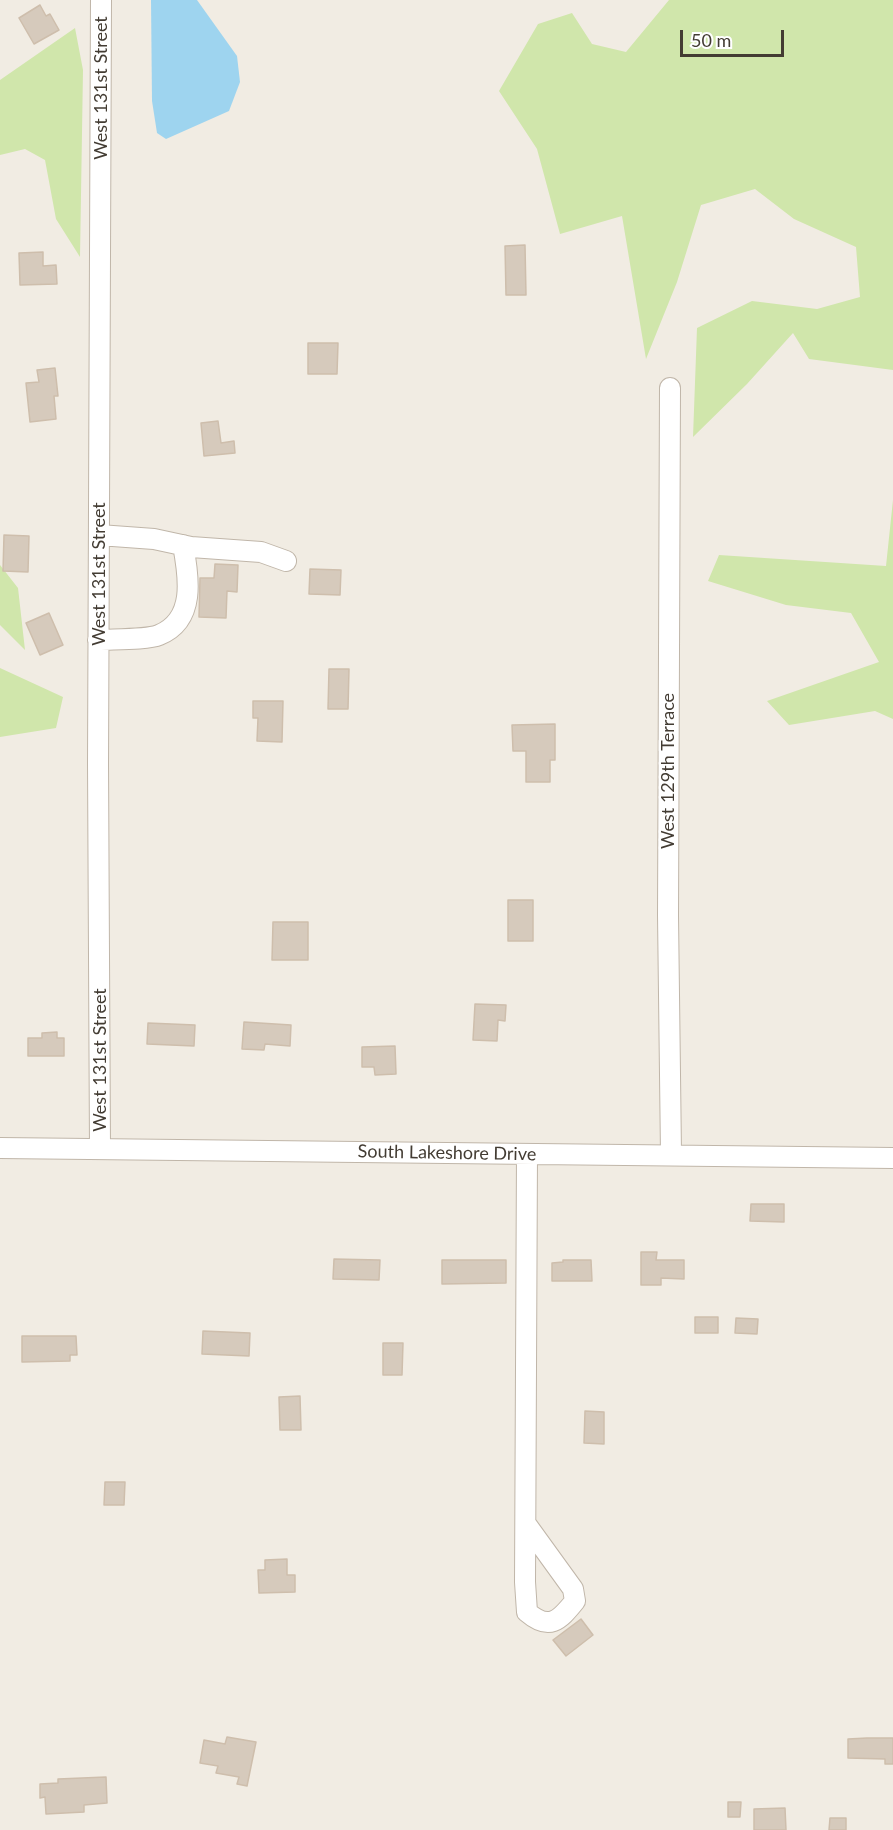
<!DOCTYPE html>
<html>
<head>
<meta charset="utf-8">
<style>
	body { margin:0 }
	#map { position:relative; width:893px; height:1830px; overflow:hidden; background:#f1ece3; font-family:Lato,sans-serif }
	canvas { display:block }
	.scale { position:absolute; left:680px; top:30px; width:104px; height:27px; box-sizing:border-box; border:3px solid #433c33; border-top:0; padding-left:8px; font-size:18px; line-height:21px; white-space:nowrap; color:#433c33; -webkit-text-stroke:4px #fff; paint-order:stroke }
</style>
</head>
<body>
<div id="map">
<canvas width="893" height="1830"></canvas>
<div class="scale">50 m</div>
</div>
<script>
const c = document.querySelector('canvas').getContext('2d');
c.lineJoin = 'round';
function paint(path, color) {
  c.fillStyle = color;
  c.fill(path, 'evenodd');
}
function strokePath(path, color, width, dash) {
  c.strokeStyle = color;
  c.lineWidth = width;
  c.lineCap = dash ? 'butt' : 'round';
  c.setLineDash(dash || []);
  c.stroke(path);
}
function write(font, color, halo, rows, align = 'center') {
  c.font = font + ' Lato,sans-serif';
  c.lineWidth = 4.5;
  c.setLineDash([]);
  c.textBaseline = 'middle';
  c.strokeStyle = halo;
  c.fillStyle = color;
  for (const [text, x, y, turn = 0] of rows) {
    c.save();
    c.translate(x, y);
    c.rotate((+turn || 0) * Math.PI / 180);
    c.textAlign = isNaN(turn) ? turn : align;
    if (halo) c.strokeText(text, 0, 0);
    c.fillText(text, 0, 0);
    c.restore();
  }
}
paint(new Path2D(`
	M669,0H893V370L809,359L793,333L747,384L693,437L697,328L752,301L817,309L860,297L856,247L794,219L755,189L701,205L677,282L646,359L622,216L560,234L537,149L499,91L538,24L572,13L592,44L626,52Z
	M75,28L83,70L80,257L56,219L45,160L25,149L0,155V80Z
	M893,500V719L875,711L789,725L767,701L879,662L851,613L786,605L708,581L719,555L886,566Z
	M0,565L18,588L25,650L0,625Z
	M0,668L63,697L56,728L0,737Z`), '#d0e6ab');
paint(new Path2D(`
	M151,0H197L237,56L240,82L229,111L166,139L157,133L152,101Z`), '#9ed4ef');
const building = new Path2D(`
	M40,5L46,16L50,14L59,30L34,44L19,18Z
	M525,245L526,295H506L505,246Z
	M43,252V266L56,265L57,284L20,285L19,253Z
	M308,343H338L337,374H308Z
	M55,368L58,396H54L56,419L30,422L26,383L39,382L37,370Z
	M218,421L221,443L234,441L235,453L204,456L201,423Z
	M4,535L29,536L28,572L3,571Z
	M215,564L238,565L237,592L227,591L226,618L199,617L200,578H214Z
	M310,569L341,570L340,595L309,594Z
	M49,613L63,645L40,655L26,623Z
	M329,669H349L348,709H328Z
	M253,701H283L282,742L257,741L258,718H253Z
	M555,724V760H550V782H526V751H513L512,725Z
	M508,900H533V941H508Z
	M273,922H308V960H272Z
	M475,1004L506,1005L505,1021L498,1020L497,1041L473,1040Z
	M244,1022L291,1025L290,1046L265,1044L264,1050L242,1049Z
	M148,1023L195,1025L194,1046L147,1044Z
	M57,1032V1038H64V1056H28V1038H42V1033Z
	M395,1046L396,1074L375,1075L374,1067H362V1047Z
	M751,1204H784V1222L750,1221Z
	M641,1252H657L656,1260H684V1279L661,1278V1285H641Z
	M334,1259L380,1260L379,1280L333,1279Z
	M442,1260H506V1283L442,1284Z
	M563,1260H591L592,1281H552V1263L563,1262Z
	M695,1317H718V1333H695Z
	M736,1318L758,1319L757,1334L735,1333Z
	M203,1331L250,1333L249,1356L202,1354Z
	M22,1336H76L77,1355H70V1361L22,1362Z
	M383,1343H403L402,1375H383Z
	M300,1396L301,1430H280L279,1397Z
	M585,1411L604,1412V1444L584,1443Z
	M105,1482H125L124,1505H104Z
	M287,1559V1575H295V1592L259,1593L258,1570H265V1560Z
	M581,1619L593,1635L566,1656L553,1640Z
	M227,1737L256,1742L247,1786L237,1784L239,1777L216,1773L218,1766L200,1763L204,1740L225,1744Z
	M867,1738H893V1764H885V1759L848,1758V1739Z
	M106,1777L107,1803L84,1805V1812L46,1814L45,1797L40,1798V1784L58,1783V1779Z
	M728,1802H741L740,1817H728Z
	M785,1808L786,1830H754V1809Z
	M830,1818H846V1830H829Z`);
paint(building, '#d6cabc');
strokePath(building, '#cebeac', 1.5);
const minor = new Path2D(`
	M670,388L668,915L671,1154
	M99,535L154,539L191,547L261,552L286,561
	M98,640C113,639 147,640 159,635C196,620 189,577 183,545
	M0,1148L893,1158
	M100,1149L98,763L101,0
	M526,1524L573,1589L575,1601C559,1621 549,1631 527,1612L525,1582L527,1154`);
strokePath(minor, '#c0b6a9', 22);
strokePath(minor, '#fff', 20);
write('18px', '#433c33', '#fff', [
	["West 131st Street",101,88,-90],
	["West 131st Street",99,574,-90],
	["West 129th Terrace",668,771,-90],
	["West 131st Street",100,1060,-90],
	["South Lakeshore Drive",447,1153,1]
]);
</script>
</body>
</html>
